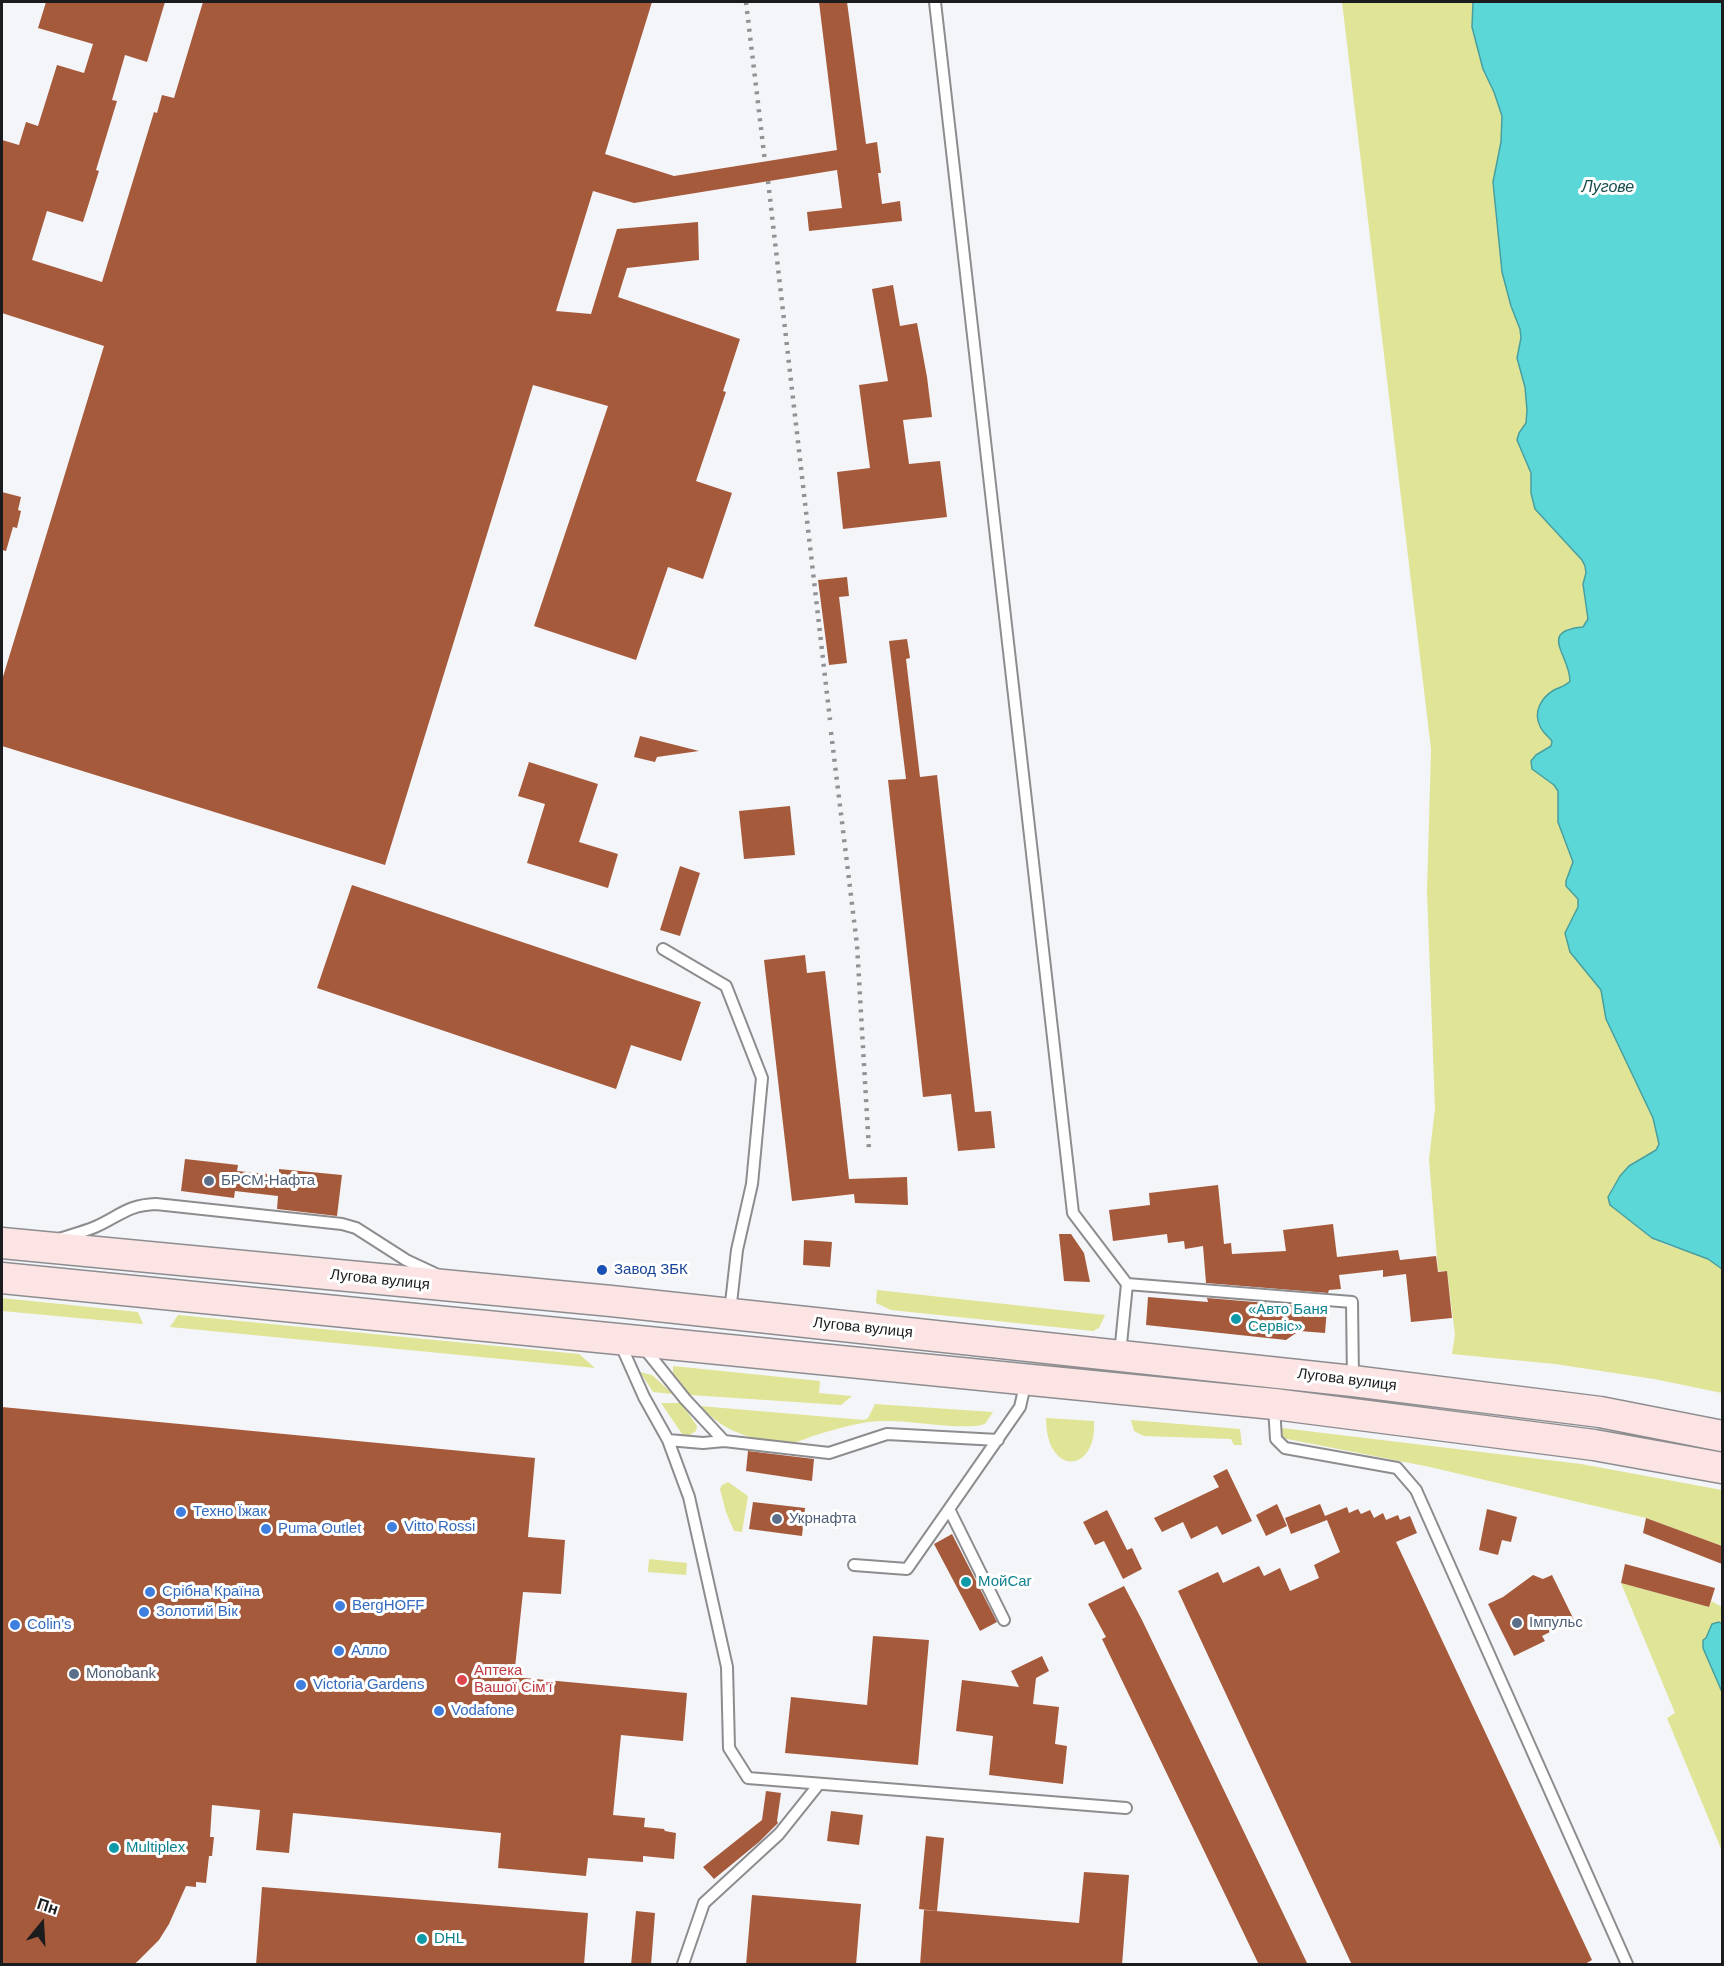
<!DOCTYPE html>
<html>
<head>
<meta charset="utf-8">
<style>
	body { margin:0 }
	#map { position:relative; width:1724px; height:1966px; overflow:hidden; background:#f4f5f8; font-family:Arial,sans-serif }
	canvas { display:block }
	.frame { position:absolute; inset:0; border:3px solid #1b1c1d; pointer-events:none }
	.north { position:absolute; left:12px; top:1894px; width:60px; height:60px; -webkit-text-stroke:4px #fff; paint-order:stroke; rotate:18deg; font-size:16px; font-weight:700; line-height:24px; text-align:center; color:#1b1c1d }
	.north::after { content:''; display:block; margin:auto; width:21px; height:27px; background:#1b1c1d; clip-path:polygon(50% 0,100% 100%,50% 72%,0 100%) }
</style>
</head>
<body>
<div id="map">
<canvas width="1724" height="1966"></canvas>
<div class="frame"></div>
<div class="north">Пн</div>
</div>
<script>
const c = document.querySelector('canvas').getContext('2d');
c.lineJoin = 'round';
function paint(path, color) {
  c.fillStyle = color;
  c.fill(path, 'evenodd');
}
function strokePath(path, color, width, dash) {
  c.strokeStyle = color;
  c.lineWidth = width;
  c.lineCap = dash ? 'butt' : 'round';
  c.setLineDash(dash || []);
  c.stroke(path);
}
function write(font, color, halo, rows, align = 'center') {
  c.font = font + ' Arial,sans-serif';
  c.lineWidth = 6;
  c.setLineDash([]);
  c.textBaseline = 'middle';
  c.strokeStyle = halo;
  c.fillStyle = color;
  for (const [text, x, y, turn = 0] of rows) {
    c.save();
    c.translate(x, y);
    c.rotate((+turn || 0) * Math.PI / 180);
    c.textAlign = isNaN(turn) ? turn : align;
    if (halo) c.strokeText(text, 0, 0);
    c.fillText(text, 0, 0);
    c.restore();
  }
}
paint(new Path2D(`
	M1342,2H1473L1472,27L1483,69L1494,92L1502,116L1501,142L1493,182L1502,272L1511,306L1520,329L1521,338L1517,358L1525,387L1527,410L1526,423L1519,433L1517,440L1531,473V493L1535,509L1582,560L1585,566L1586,573L1583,584L1588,619L1583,627L1567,629L1560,651L1567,663L1570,681L1567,685L1557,689L1540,727L1552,741L1551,746L1536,755L1532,769L1554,785L1558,791V822L1573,862L1566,881L1578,899V907L1565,933L1570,952L1601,990L1606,1019L1653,1118L1659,1144L1656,1150L1629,1166L1611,1189L1618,1212C1630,1220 1641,1231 1652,1238C1675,1251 1703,1252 1722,1269V1393L1654,1379L1555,1364L1452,1354L1455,1335L1447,1271H1438L1429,1159L1435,1109L1427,892L1431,749Z
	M877,1290L1105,1315L1099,1328L1093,1331L891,1310L876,1303Z
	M2,1298L138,1312L143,1324L2,1311Z
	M178,1315L579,1354L595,1368L170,1327Z
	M673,1366L820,1381L819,1393L852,1396L841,1405L690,1395L673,1373Z
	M640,1372L652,1375L673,1394L653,1392Z
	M661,1403H681L697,1426L696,1431L688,1436L682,1434Z
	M875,1404L993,1412L985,1424C966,1431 910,1420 885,1421C860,1421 836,1429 813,1436C807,1438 801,1441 795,1442C788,1444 780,1442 773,1441C743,1438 721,1428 700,1406L864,1420L868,1418Z
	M1046,1418L1094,1421C1097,1474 1046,1477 1046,1418Z
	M1131,1420L1240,1429L1242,1445H1234L1231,1439L1144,1436L1134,1431Z
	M1282,1428L1581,1464L1722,1490V1546L1646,1518L1430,1467L1282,1438Z
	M728,1482L748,1496L742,1532L734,1531L726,1512L720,1489L722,1485Z
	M649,1559L687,1563L686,1575L648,1572Z
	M1621,1583L1709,1607L1711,1601L1722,1607V1624L1719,1622L1703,1648L1722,1692V1851L1667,1718L1675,1713Z`), '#e0e496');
const water = new Path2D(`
	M1473,2H1722V1269L1708,1259L1652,1238L1610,1205L1608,1197L1620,1176L1629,1166L1656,1150L1659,1144L1653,1118L1606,1019L1601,990L1570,952L1565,933L1578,907V899L1566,886V881L1573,862L1558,822V791L1554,785L1532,769L1531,761L1536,755L1551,746L1552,741C1548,736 1542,732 1540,726C1533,712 1541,698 1554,690C1560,687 1566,686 1570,681C1570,655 1537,631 1583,627L1588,619L1583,584L1586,573L1585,566L1582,560L1535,509L1531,493V473L1517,440L1519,433L1526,423L1527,410L1525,387L1517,358L1521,338L1520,329L1511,306L1502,272L1493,182L1501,142L1502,116L1494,92L1483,69L1472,27Z
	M1719,1622L1722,1624V1692L1703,1648V1640L1706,1638L1712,1624Z`);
paint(water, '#5cd7d7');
strokePath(water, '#489f9f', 1.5);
paint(new Path2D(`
	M46,2H165L147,62L125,55L112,100L117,101L96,170L99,171L83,222L47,211L32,260L102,282L154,112L157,113L162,95L174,98L203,2H652L605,154L674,176L837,150L819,2H847L866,144L877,142L881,173H878L882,204L900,201L902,221L809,231L807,212L842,208L837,170L634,203L593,191L556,311L591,314L617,229L698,222L699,260L627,268L618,297L740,339L723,391L726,392L696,481L732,493L703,579L668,567L636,660L534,626L608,406L533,385L385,865L2,746V680L104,346L2,313V140L19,145L26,122L38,126L57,65L84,73L93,44L38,28Z
	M893,285L900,326L917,323L927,377L932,417L903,420L909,464L940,461L947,517L843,529L837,472L870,468L859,385L888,381L872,289Z
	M2,492L21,497L18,510L21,511L17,528L13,527L6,551L2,550Z
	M847,577L849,596L839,597L847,663L829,665L818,580Z
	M907,639L910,658L906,659L920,777L937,775L975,1112L991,1111L995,1148L958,1151L951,1094L923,1097L888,780L906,779L889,641Z
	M640,736L699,751L657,757L655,762L634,757Z
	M529,762L598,784L579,842L618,854L608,888L527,863L545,804L518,796Z
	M790,806L795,855L744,859L739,811Z
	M680,866L700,873L680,936L660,930Z
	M352,885L701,1002L681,1061L631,1045L616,1089L317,988Z
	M805,955L807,973L825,971L849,1179L907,1177L908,1205L855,1203L854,1194L792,1201L764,960Z
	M185,1159L238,1165L237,1171L279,1175V1169L342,1175L337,1216L277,1209L278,1196L235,1191L234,1198L181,1191Z
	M1218,1185L1224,1244L1231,1243L1232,1254L1286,1251L1283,1230L1333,1224L1337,1257L1398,1250L1400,1260L1436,1256L1438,1272L1447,1271L1452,1318L1411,1322L1406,1274L1383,1277V1270L1339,1275L1341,1289L1329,1290L1328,1293L1206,1283L1203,1246L1185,1249L1184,1241L1168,1243L1167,1234L1113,1241L1109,1210L1150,1205L1149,1193Z
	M1059,1234H1071L1084,1253L1090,1282L1064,1281Z
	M804,1240L832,1242L830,1267L803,1265Z
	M1148,1297L1208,1302L1207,1298L1327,1308L1325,1333L1299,1331L1286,1340L1146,1325Z
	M2,1407L535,1458L528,1537L565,1540L561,1594L523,1592L514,1677L687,1693L683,1741L621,1735L613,1815L645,1818L644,1827L664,1829L665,1831L676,1833L674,1859L643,1856V1862L588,1858L586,1876L498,1868L501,1833L293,1813L289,1853L256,1850L260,1810L212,1805L210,1837H214L212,1856H209L206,1883L196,1882V1887L186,1886L169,1924L159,1940L138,1961L133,1965H2Z
	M748,1451L814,1459L812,1481L746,1471Z
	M1227,1469L1252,1521L1222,1535L1217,1526L1191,1539L1183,1522L1162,1532L1154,1518L1219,1487L1213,1476Z
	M753,1502L805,1508L802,1536L749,1529Z
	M1277,1504L1287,1526L1266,1536L1256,1515Z
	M1320,1504L1325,1516L1347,1507L1349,1513L1358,1509L1361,1514L1370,1510L1374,1518L1383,1513L1386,1520L1398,1515L1400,1520L1410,1516L1417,1533L1396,1542L1592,1960L1583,1965H1352L1178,1591L1218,1572L1223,1583L1259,1566L1264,1576L1280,1568L1290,1591L1319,1578L1314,1565L1340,1552L1327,1520L1291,1534L1285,1518Z
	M1487,1509L1517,1517L1511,1542L1502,1540L1498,1555L1479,1550Z
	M1107,1510L1127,1550L1132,1548L1142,1569L1123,1579L1104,1541L1095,1545L1083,1522Z
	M1646,1518L1722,1546V1564L1643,1533Z
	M952,1534L997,1622L980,1631L934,1544Z
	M1625,1564L1715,1588L1709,1607L1621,1583Z
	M1533,1575L1543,1579L1552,1575L1574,1620L1542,1636L1545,1641L1514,1656L1488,1604L1503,1597Z
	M1124,1586L1142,1620L1308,1965H1259L1102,1639L1106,1637L1088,1604Z
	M873,1636L929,1640L918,1765L785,1753L791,1697L867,1705Z
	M1042,1656L1049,1671L1036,1678L1033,1704L1059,1707L1055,1744L1067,1746L1063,1784L989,1775L993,1736L956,1731L962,1680L1019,1687L1011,1671Z
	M766,1791L781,1793L777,1821L778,1823L759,1842L714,1879L703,1867L762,1820Z
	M831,1811L863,1815L859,1845L827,1841Z
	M926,1836L944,1838L937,1911L919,1909Z
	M1084,1872L1129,1875L1122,1965H920L924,1910L1079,1923Z
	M262,1887L588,1913L584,1965H256Z
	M752,1895L861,1904L856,1965H746Z
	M636,1911L655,1913L651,1965H631Z`), '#a65a3c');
const lane = new Path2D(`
	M935,2L1073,1213L1127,1284L1120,1354
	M663,949L726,986L762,1078L752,1184L737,1250L730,1312
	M59,1239C71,1235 83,1232 95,1227C120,1216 127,1205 156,1204L342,1224L356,1228L406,1260L436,1274
	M1127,1284L1352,1302L1353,1379
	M620,1343L644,1397L668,1440L689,1497L727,1667L729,1748L748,1778L1126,1808
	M644,1348L685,1399L724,1441
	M1274,1407L1276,1439L1285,1448L1397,1468L1416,1490L1627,1964
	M668,1440L703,1443L724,1441L829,1453L887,1434L998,1440
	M854,1565L907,1569L949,1509
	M1004,1620L949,1509L1020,1407L1026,1381
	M683,1964L704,1903L779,1834L819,1784`);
const secondary = new Path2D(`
	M2,1243L611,1301L1353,1381L1600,1412L1722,1436
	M2,1278L1274,1404L1594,1445L1722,1468`);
strokePath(lane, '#8d8d90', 14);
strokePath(secondary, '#8d8d90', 33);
strokePath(lane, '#fff', 10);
strokePath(secondary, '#fce4e4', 30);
strokePath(new Path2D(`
	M746,2L765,162
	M768,181L830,720
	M831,732L857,945L869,1150`), '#919294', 4.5, [3, 6]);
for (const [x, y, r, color] of [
	[209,1181,6,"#5c6f8a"],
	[602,1270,6,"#1a4fb4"],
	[1236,1319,6,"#0f9aa8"],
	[181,1512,6,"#3f7fe0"],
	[777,1519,6,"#5c6f8a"],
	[392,1527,6,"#3f7fe0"],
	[266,1529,6,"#3f7fe0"],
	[966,1582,6,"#0f9aa8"],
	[150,1592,6,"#3f7fe0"],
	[340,1606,6,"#3f7fe0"],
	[144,1612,6,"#3f7fe0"],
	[1517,1623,6,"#5c6f8a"],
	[15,1625,6,"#3f7fe0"],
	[339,1651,6,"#3f7fe0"],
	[74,1674,6,"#5c6f8a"],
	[462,1680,6,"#e0444e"],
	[301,1685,6,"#3f7fe0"],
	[439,1711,6,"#3f7fe0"],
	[114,1848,6,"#0f9aa8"],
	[422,1939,6,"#0f9aa8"]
]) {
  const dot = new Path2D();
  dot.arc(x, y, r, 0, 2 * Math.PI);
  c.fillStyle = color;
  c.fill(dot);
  strokePath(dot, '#fff', 2);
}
write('15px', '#4e5e75', '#fff', [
	["БРСМ-Нафта",221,1181],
	["Укрнафта",789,1519],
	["Імпульс",1529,1623],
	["Monobank",86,1674]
], 'left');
write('15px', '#164399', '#fff', [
	["Завод ЗБК",614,1270]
], 'left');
write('15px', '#1b1c1d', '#fff', [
	["Лугова вулиця",380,1280,6],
	["Лугова вулиця",863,1328,6],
	["Лугова вулиця",1347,1380,7]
]);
write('15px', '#0d838f', '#fff', [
	["«Авто Баня",1248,1310],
	["Сервіс»",1248,1327],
	["МойCar",978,1582],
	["Multiplex",126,1848],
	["DHL",434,1939]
], 'left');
write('15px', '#366cbe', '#fff', [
	["Техно Їжак",193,1512],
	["Vitto Rossi",404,1527],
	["Puma Outlet",278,1529],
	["Срібна Країна",162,1592],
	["BergHOFF",352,1606],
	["Золотий Вік",156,1612],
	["Colin's",27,1625],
	["Алло",351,1651],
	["Victoria Gardens",313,1685],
	["Vodafone",451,1711]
], 'left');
write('15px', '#be3a42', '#fff', [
	["Аптека",474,1671],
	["Вашої Сім'ї",474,1688]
], 'left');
write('italic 16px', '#174d4d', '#fff', [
	["Лугове",1608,188]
]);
</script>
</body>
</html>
